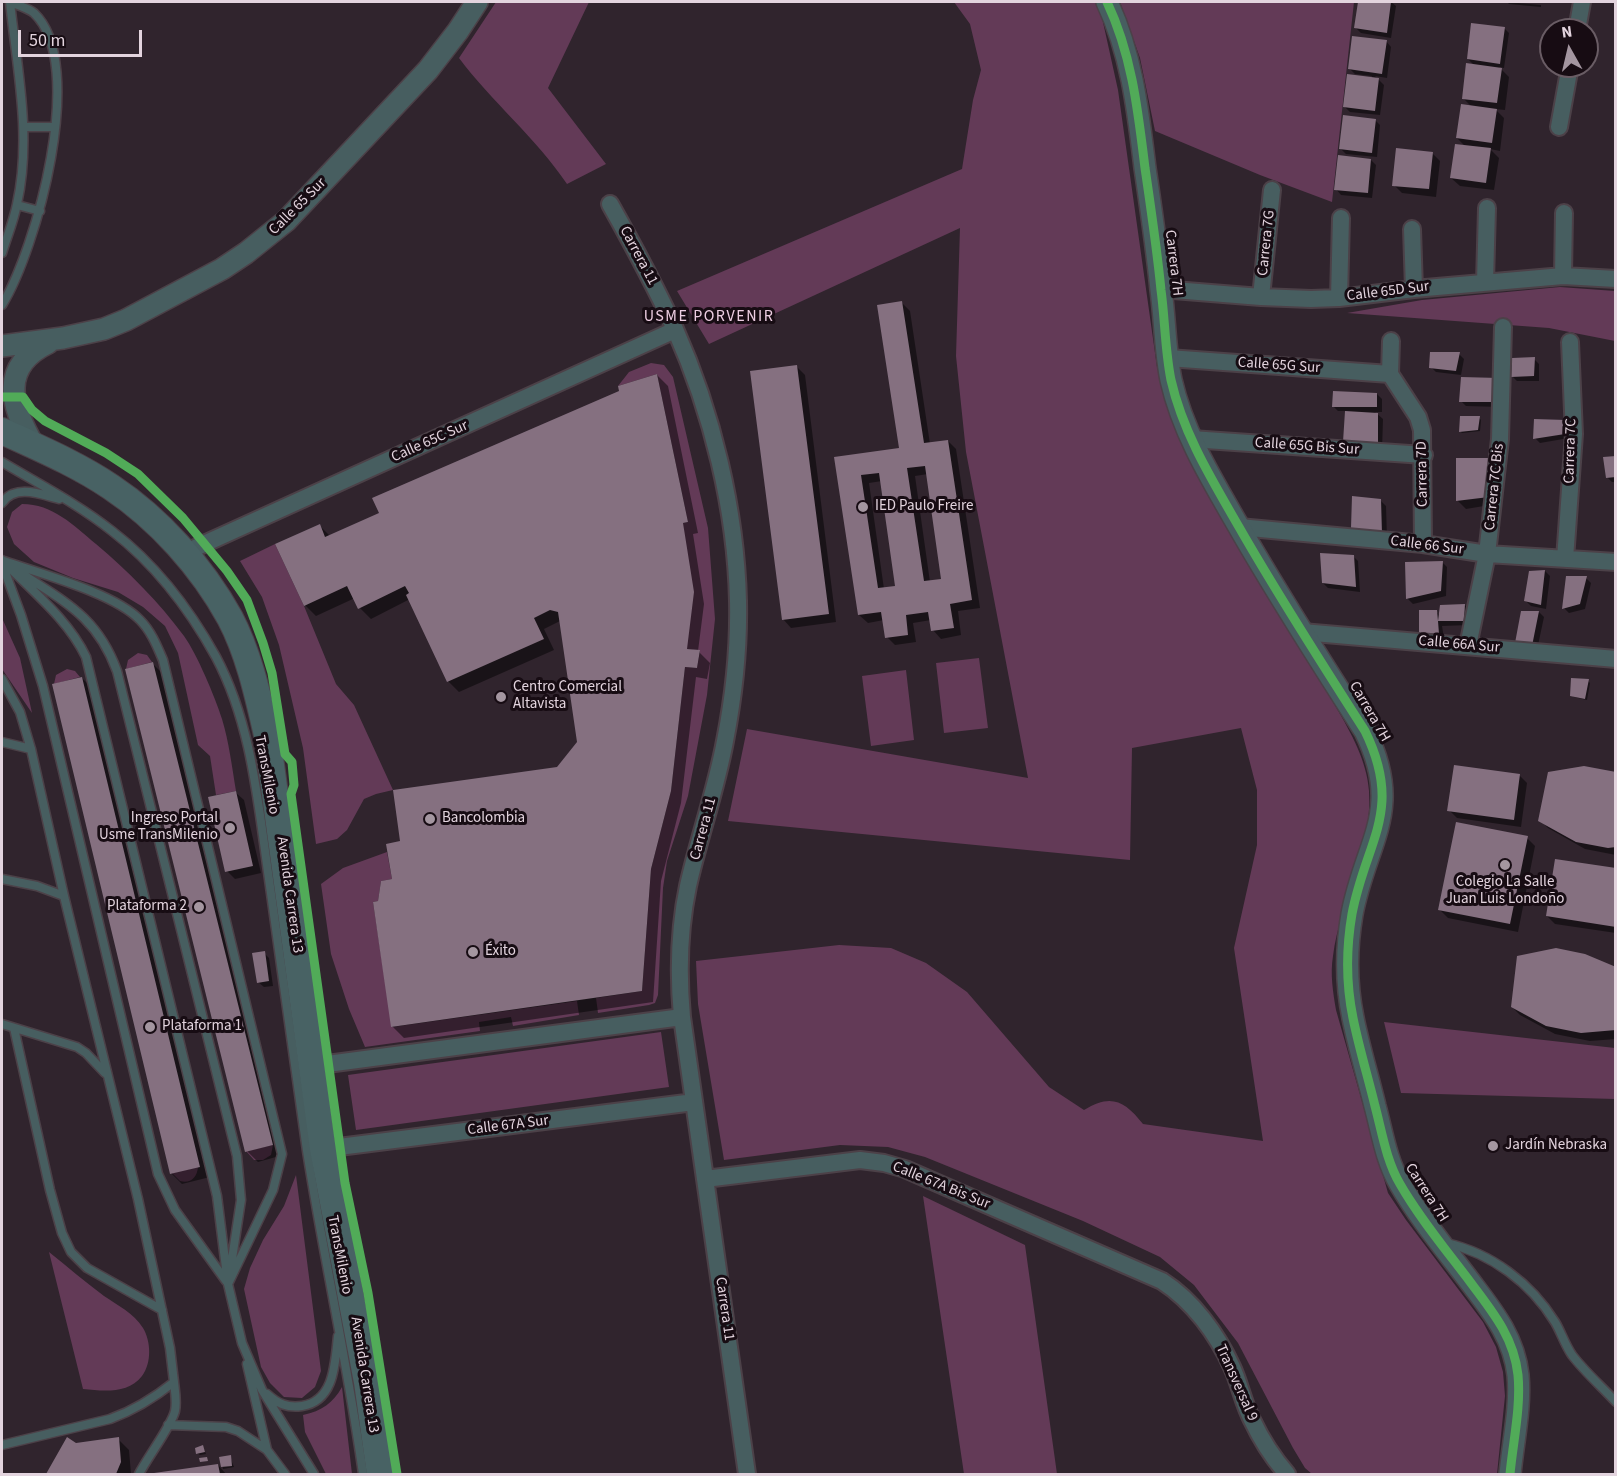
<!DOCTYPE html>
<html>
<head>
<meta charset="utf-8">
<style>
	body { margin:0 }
	#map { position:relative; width:1617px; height:1476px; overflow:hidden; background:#30242d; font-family:"Source Sans 3",sans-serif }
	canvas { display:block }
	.frame { position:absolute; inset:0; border:3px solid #e3d4de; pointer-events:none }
	.north { position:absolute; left:1539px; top:18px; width:60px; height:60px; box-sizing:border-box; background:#170c13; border:2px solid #695c64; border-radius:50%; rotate:352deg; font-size:16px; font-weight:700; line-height:24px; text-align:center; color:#e3d4de }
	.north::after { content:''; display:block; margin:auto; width:21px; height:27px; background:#a496a0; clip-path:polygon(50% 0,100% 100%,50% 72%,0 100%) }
	.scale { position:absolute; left:18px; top:30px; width:124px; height:27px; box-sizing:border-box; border:3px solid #e3d4de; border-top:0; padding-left:8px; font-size:18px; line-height:21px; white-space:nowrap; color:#e3d4de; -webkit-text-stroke:4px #170c13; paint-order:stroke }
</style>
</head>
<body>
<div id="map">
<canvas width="1617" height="1476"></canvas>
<div class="frame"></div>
<div class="north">N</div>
<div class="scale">50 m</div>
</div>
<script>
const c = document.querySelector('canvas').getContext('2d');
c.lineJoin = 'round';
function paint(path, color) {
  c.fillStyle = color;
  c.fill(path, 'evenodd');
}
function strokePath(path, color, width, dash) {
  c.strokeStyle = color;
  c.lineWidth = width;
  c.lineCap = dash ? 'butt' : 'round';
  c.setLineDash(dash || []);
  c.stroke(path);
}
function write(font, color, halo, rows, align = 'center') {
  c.font = font + ' "Source Sans 3",sans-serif';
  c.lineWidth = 6;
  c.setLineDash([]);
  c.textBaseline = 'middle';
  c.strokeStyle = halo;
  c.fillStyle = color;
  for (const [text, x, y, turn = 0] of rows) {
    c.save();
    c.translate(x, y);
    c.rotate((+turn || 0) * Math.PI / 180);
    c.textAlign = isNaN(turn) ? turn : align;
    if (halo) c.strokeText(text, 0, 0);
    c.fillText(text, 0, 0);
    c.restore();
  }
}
paint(new Path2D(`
	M496,2H589L548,88L606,164L567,184C536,138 492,102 459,58Z
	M954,2H1098L1099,4L1118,90L1157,367L1170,410L1215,505L1336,707C1351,733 1367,761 1369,791C1373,847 1340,901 1333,956C1330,974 1333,992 1336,1010L1388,1193L1406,1220L1483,1322L1496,1347L1503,1372L1505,1396L1497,1474H1312L1305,1468L1293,1448L1238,1343L1194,1285L1160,1257L1083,1221L925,1157L888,1147L840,1145L724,1160L698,1004L696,961L839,945L891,948L926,963L967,992L1049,1087L1084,1110C1111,1093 1125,1101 1143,1124L1263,1141L1234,948L1257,845V790L1241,728L1132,748L1130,860L728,821L747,729L1028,778L966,452L956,356L960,228L709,344L677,291L962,169L973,100L981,70L970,24Z
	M1120,2H1354L1332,202L1260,175L1155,131L1140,58Z
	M1560,287L1615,291V341L1549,328L1347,313L1422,300Z
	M651,363L664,365L673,377L708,528L715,619L707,695L688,796L667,861L663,888L658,995L655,1003L649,1005L598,1013L596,998L642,991L651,869L671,791L685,667L697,668L700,651L687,649L683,523L688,522L657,374L618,386L629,372Z
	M22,504C53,504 73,525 96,544C128,571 159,602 184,636C197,654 215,697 222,719C229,742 232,767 236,791L216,795L210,756L198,745L178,653L165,626L143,607L118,592L73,578L34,562L14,544L7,527L12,512Z
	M275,544L304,606L336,684L354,705L393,790L376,794L364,799L347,830L337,839L316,844L303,748L279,645L262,597L240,561Z
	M2,618L20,658L32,713L2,669Z
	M138,653L147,655L152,662L126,669L128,660Z
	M979,658L988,728L944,733L936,663Z
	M67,669L75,671L80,677L54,684L56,675Z
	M906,670L914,740L871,746L862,676Z
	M387,852L392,879L381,881L378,901L373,902L392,1027L577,1001L579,1015L513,1026L511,1017L479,1022L480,1031L365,1047L349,1009L331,954L321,884L343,868Z
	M1384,1022L1615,1048V1099L1401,1093Z
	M661,1032L669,1087L356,1130L348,1075Z
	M273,1145L271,1155L263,1160H254L246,1151Z
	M198,1167C197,1178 190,1184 180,1181L172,1173Z
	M296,1175L321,1371L315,1387L302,1398L284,1397L270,1383L261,1367L244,1289L250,1268L263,1240L284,1206Z
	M923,1196L1025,1245L1057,1474H964Z
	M49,1252C68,1267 85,1282 104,1296C117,1305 134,1313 143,1328C151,1341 152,1363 142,1376C128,1394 104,1391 83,1389Z
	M342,1387L352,1474H326L305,1432L303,1415C322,1411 333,1403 342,1387Z`), '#633a57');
paint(new Path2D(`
	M1360,2H1391L1396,6L1391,38L1361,33L1356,28Z
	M1507,2L1541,5V7L1509,4Z
	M1504,28L1509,33L1504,68L1499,67L1509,77L1505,110L1495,109L1504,118L1500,151L1490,149L1499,158L1494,190L1460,186L1451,178L1466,147L1457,138L1472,107L1463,98L1475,66L1468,59Z
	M1386,41L1391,47L1387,78L1375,76L1384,85L1380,115L1350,112L1344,106L1371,79L1372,76L1355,74L1350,69Z
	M1375,120L1380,125L1377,157L1346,154L1341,149Z
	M1432,153L1440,161L1436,197L1402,193L1394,185Z
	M1371,160L1376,165L1372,198L1341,195L1336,189Z
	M902,303L910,311L930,444L948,441L956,449L980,608L958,611L961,635L941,639L933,630L931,620L913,623L916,642L895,645L887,637L884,620L868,623L859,615L836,459L901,449ZM928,474L943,580L930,582L915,476ZM882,481L897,587L884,589L869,483Z
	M1459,354L1464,359L1461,375L1436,372L1431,367Z
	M1534,359L1539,364V381H1517L1512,376Z
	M797,367L805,375L836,622L791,628L783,619Z
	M657,375L668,386L698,533L693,534L704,604L698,651L710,663L707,679L696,677L681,803L661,881L653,1002L404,1038L393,1027L379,903L393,881L401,842L557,768L578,742L560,621L544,629L554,650L459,692L448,681L410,599L371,619L360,608L355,598L316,616L305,605L277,545L319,525L330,536L381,514Z
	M1462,379L1501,407L1466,406L1461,401Z
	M1377,394L1382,399V412H1375L1383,419L1382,450L1347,411H1338L1333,406Z
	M1479,418L1481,420L1480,431L1462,433L1460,431Z
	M1565,422L1569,438L1540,443L1535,438Z
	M1616,458V482H1612L1607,477Z
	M1458,460L1496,504L1466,509L1458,501Z
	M1381,501L1386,506L1387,538L1358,533L1353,528Z
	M1353,556L1358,561L1360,592L1328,588L1323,583Z
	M1442,562L1447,567L1446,596L1413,604L1408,599L1407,563Z
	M1545,571L1550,576L1546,609L1531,606L1526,601Z
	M1586,578L1591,583L1585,609L1569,613L1564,608Z
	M1465,605L1470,611L1469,625L1442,626L1444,638L1426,637L1421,632L1436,611L1440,616Z
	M1539,612L1544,617L1537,650L1522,647Z
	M153,664L164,675L283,1155L258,1162L247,1151Z
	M82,678L93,689L210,1177L182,1184L171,1173Z
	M1588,681L1590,683L1587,700L1574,697L1572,695Z
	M1616,773V855L1585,849L1548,828L1540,820Z
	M1519,775L1527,783L1521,827L1457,818L1449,810Z
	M235,792L244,800L261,873L235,879L227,871Z
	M1527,838L1535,846L1518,932L1448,918L1440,910Z
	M1616,869V933L1555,924L1547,916Z
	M264,953L269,958L273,986L264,987L258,982Z
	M1616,968V1039L1590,1041L1555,1034L1520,1015L1512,1007Z
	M68,1439L76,1445L118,1439L129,1450L131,1474H48Z
	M203,1447L206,1454L200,1455L197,1453Z
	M230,1457L234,1467L223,1469L221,1458Z
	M218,1465L226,1474H155Z`), '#0007');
paint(new Path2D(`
	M1358,2H1391L1387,33L1354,28Z
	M1471,23L1505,27L1500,64L1467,59Z
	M1352,36L1387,40L1382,74L1348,69Z
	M1466,63L1502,68L1497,103L1462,99Z
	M1347,74L1379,78L1375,111L1343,107Z
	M1461,104L1497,109L1492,143L1456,138Z
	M1343,115L1376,119L1372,153L1339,149Z
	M1455,144L1491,148L1486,183L1450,178Z
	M1396,148L1433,152L1429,189L1392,186Z
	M1338,155L1371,159L1368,193L1334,190Z
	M902,301L924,443L948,440L972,600L950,604L954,628L931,631L928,612L906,615L908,635L885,638L881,612L858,615L834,457L899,448L877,305ZM925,466L941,579L924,581L907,468ZM879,473L895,586L878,588L861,475Z
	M1430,352H1460L1456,371L1429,368Z
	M1535,357L1534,376L1511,377L1512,358Z
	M797,365L829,614L782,620L750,371Z
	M657,374L688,522L683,523L694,592L687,649L700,650L697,668L685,667L671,791L651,869L642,991L391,1027L373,902L378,901L381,881L392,879L386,844L400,841L393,790L557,767L577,742L558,612L550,610L534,618L544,639L447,682L406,595L409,593L405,586L358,609L347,586L304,606L275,544L320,524L325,537L379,513L372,498L619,391L618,386Z
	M1461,377L1499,378L1497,402H1459Z
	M1333,391L1377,393V407H1332Z
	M1345,411L1378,413V446L1343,442Z
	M1460,416H1480L1478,430L1459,432Z
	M1534,419L1566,420L1565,434L1533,439Z
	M1616,456V477L1606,478L1603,457Z
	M1456,458H1493L1489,497L1456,501Z
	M1352,496L1381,499L1382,534L1351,528Z
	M1320,553L1354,555L1356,587L1322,583Z
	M1443,561L1441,591L1406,599L1405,562Z
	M1545,570L1541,605L1524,601L1529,571Z
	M1566,576H1587L1580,604L1562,609Z
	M1465,604L1464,621H1438L1439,634L1419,633V610H1437L1438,621L1440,605Z
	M1521,611H1539L1532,646L1515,643Z
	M153,662L273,1145L245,1152L125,669Z
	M82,677L200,1167L170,1174L52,684Z
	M1571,678L1589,679L1585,699L1570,696Z
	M1454,765L1520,774L1514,820L1447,811Z
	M1584,766L1616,772V847L1608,848L1576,842L1538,821L1548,772Z
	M236,791L253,866L225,872L208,797Z
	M1456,822L1528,836L1510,924L1438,910Z
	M1555,859L1616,868V927L1546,916Z
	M1556,948L1585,954L1616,967V1030L1581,1033L1546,1026L1511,1007L1517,956Z
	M265,951L269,981L257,983L252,953Z
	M67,1437L76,1443L119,1437L121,1462L116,1474H46Z
	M203,1445L205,1452L196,1454L195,1448Z
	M231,1455L232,1466L221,1467L219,1457Z
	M207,1457L208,1461L200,1462L199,1458Z
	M218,1464L220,1474H154V1473Z`), '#857080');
const service = new Path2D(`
	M24,127H55
	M17,205L40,211
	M2,253C7,237 14,220 17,204C32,137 17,68 10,2
	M2,305C36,250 88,64 34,13C28,8 17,5 10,2
	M2,462C39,484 78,504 112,531C155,564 190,610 216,657C250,721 257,794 267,865C281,960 293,1056 307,1151C324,1259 348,1366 363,1474
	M2,503C15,484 40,494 59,499
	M2,560C31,590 68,619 86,657L217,1196L228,1284L242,1343L262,1390L314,1474
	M4,561C41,574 114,593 140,620C151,631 157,646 163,660L282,1154L273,1190L228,1284
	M2,564L21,615L43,686L158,1174L175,1210L226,1281
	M15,569C62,601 96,614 117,671L237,1156L241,1200L230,1272
	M2,679L20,712L31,749L64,896L138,1199L170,1348L174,1382C154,1398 135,1410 110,1419L2,1445
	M2,742L31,749
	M2,879L37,886L64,896
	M2,1024L77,1047L86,1053L105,1073
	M14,1028L50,1190L62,1233L71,1252L87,1268L162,1310
	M1446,1243C1491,1253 1531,1283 1555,1322C1561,1332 1565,1345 1572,1355C1584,1371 1601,1386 1616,1402
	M247,1364L267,1450L285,1474
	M267,1394C278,1404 287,1408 302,1406C335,1401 335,1362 338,1336
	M168,1425L226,1427L238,1431L267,1450
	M139,1474C147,1458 172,1425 175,1411C177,1402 175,1391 174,1382`);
const minor = new Path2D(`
	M1577,30L1582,2
	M1559,127L1570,66
	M610,204C633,245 655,286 675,329C712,412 736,510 738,601C739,647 734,695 725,741C716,790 699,837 688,886C679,929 678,973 682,1017L747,1474
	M1412,229L1414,289
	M1563,276L1564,213
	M1485,282L1487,208
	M1161,289L1261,297L1311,299L1339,298L1414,289L1563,276L1616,279
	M1261,297L1272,190
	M1339,298L1341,218
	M1391,341L1390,374L1418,417L1422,430L1423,544
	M1168,358L1390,374
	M1191,439L1424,455
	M1239,527L1423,544L1487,554L1616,562
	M184,553L675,330
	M1565,559L1574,434L1570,342
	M1302,632L1616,659
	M1468,646L1487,554L1500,439L1503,327
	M312,1066L682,1017
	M323,1149L694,1102
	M705,1179L860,1160L884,1163L905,1169L1162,1281C1193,1301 1217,1334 1232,1367C1240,1384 1243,1403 1252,1420C1261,1439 1273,1458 1287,1474`);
const tertiary = new Path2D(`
	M1107,2C1132,55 1138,111 1145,168C1151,209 1157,249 1161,290C1165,319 1165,351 1171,380C1183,433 1212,480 1239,527C1279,597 1322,664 1365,731C1404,811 1366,840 1352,914C1346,949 1346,984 1353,1018C1359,1048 1368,1077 1375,1106C1382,1132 1386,1160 1400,1184C1420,1219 1447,1251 1471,1283C1493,1312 1514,1338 1518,1375C1521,1407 1513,1442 1510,1474
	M2,346L63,338L104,329L126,320L222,269L246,253L286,221L428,70L458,31L477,2
	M34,446C10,405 0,366 48,343`);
const primary = new Path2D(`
	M2,431C39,448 77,464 111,487C159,519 202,567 230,618C249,654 258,696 267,735L323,1149L367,1382L380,1474`);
strokePath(service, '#4c4148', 11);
strokePath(minor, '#4c4148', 20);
strokePath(tertiary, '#4c4148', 24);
strokePath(primary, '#4c4148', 28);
strokePath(service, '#475e60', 8);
strokePath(minor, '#475e60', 16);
strokePath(tertiary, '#475e60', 21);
strokePath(primary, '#486264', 26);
strokePath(new Path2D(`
	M1107,2C1132,55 1138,111 1145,168C1151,209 1157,249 1161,290C1165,319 1165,351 1171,380C1183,433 1212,480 1239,527C1279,597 1322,664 1365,731C1404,811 1366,840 1352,914C1346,949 1346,984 1353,1018C1359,1048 1368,1077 1375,1106C1382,1132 1386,1160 1400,1184C1420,1219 1447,1251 1471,1283C1493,1312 1514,1338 1518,1375C1521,1407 1513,1442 1510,1474
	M2,397H23L32,410L45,421L106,453L138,474L183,518L227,571L247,600L263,643L272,673L285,754L292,762L294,785L291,794L345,1183L368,1293L397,1474`), '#51ab58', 9);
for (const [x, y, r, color] of [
	[863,507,6,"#a496a0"],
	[501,697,6,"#a496a0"],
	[430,819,6,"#a496a0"],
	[230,828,6,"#a496a0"],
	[1505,865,6,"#a496a0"],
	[199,907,6,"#a496a0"],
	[473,952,6,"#a496a0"],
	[150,1027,6,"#a496a0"],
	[1493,1146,6,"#a496a0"]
]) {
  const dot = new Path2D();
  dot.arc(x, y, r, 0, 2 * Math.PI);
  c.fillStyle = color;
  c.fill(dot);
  strokePath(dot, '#170c13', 2);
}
write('15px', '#e3d4de', '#170c13', [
	["Calle 65 Sur",298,207,-45],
	["Carrera 7G",1267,243,-84],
	["Carrera 11",638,256,62],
	["Carrera 7H",1173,263,83],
	["Calle 65D Sur",1388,292,-7],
	["Calle 65G Sur",1279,366,4],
	["Calle 65C Sur",430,442,-24],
	["Calle 65G Bis Sur",1307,447,4],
	["Carrera 7C",1571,451,-88],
	["Carrera 7D",1423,474,-91],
	["Carrera 7C Bis",1495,487,-84],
	["Calle 66 Sur",1427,546,7],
	["Calle 66A Sur",1459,645,5],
	["Carrera 7H",1369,712,60],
	["TransMilenio",266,775,79],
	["Carrera 11",704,829,-75],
	["Avenida Carrera 13",289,895,82],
	["Calle 67A Sur",508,1126,-7],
	["Calle 67A Bis Sur",941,1186,22],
	["Carrera 7H",1426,1193,57],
	["TransMilenio",339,1255,79],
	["Carrera 11",724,1309,82],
	["Avenida Carrera 13",364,1375,81],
	["Transversal 9",1236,1383,66]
]);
write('15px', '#e3d4de', '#170c13', [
	["IED Paulo Freire",875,507],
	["Centro Comercial",513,688],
	["Altavista",513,705],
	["Ingreso Portal",218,819,"right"],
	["Usme TransMilenio",218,836,"right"],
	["Bancolombia",442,819],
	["Colegio La Salle",1505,883,"center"],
	["Juan Luis Londoño",1505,900,"center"],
	["Plataforma 2",187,907,"right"],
	["Éxito",485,952],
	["Plataforma 1",162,1027],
	["Jardín Nebraska",1505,1146]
], 'left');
c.letterSpacing = '1.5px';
write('16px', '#edcee2', '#170c13', [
	["USME PORVENIR",709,317]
]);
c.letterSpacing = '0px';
</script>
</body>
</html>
